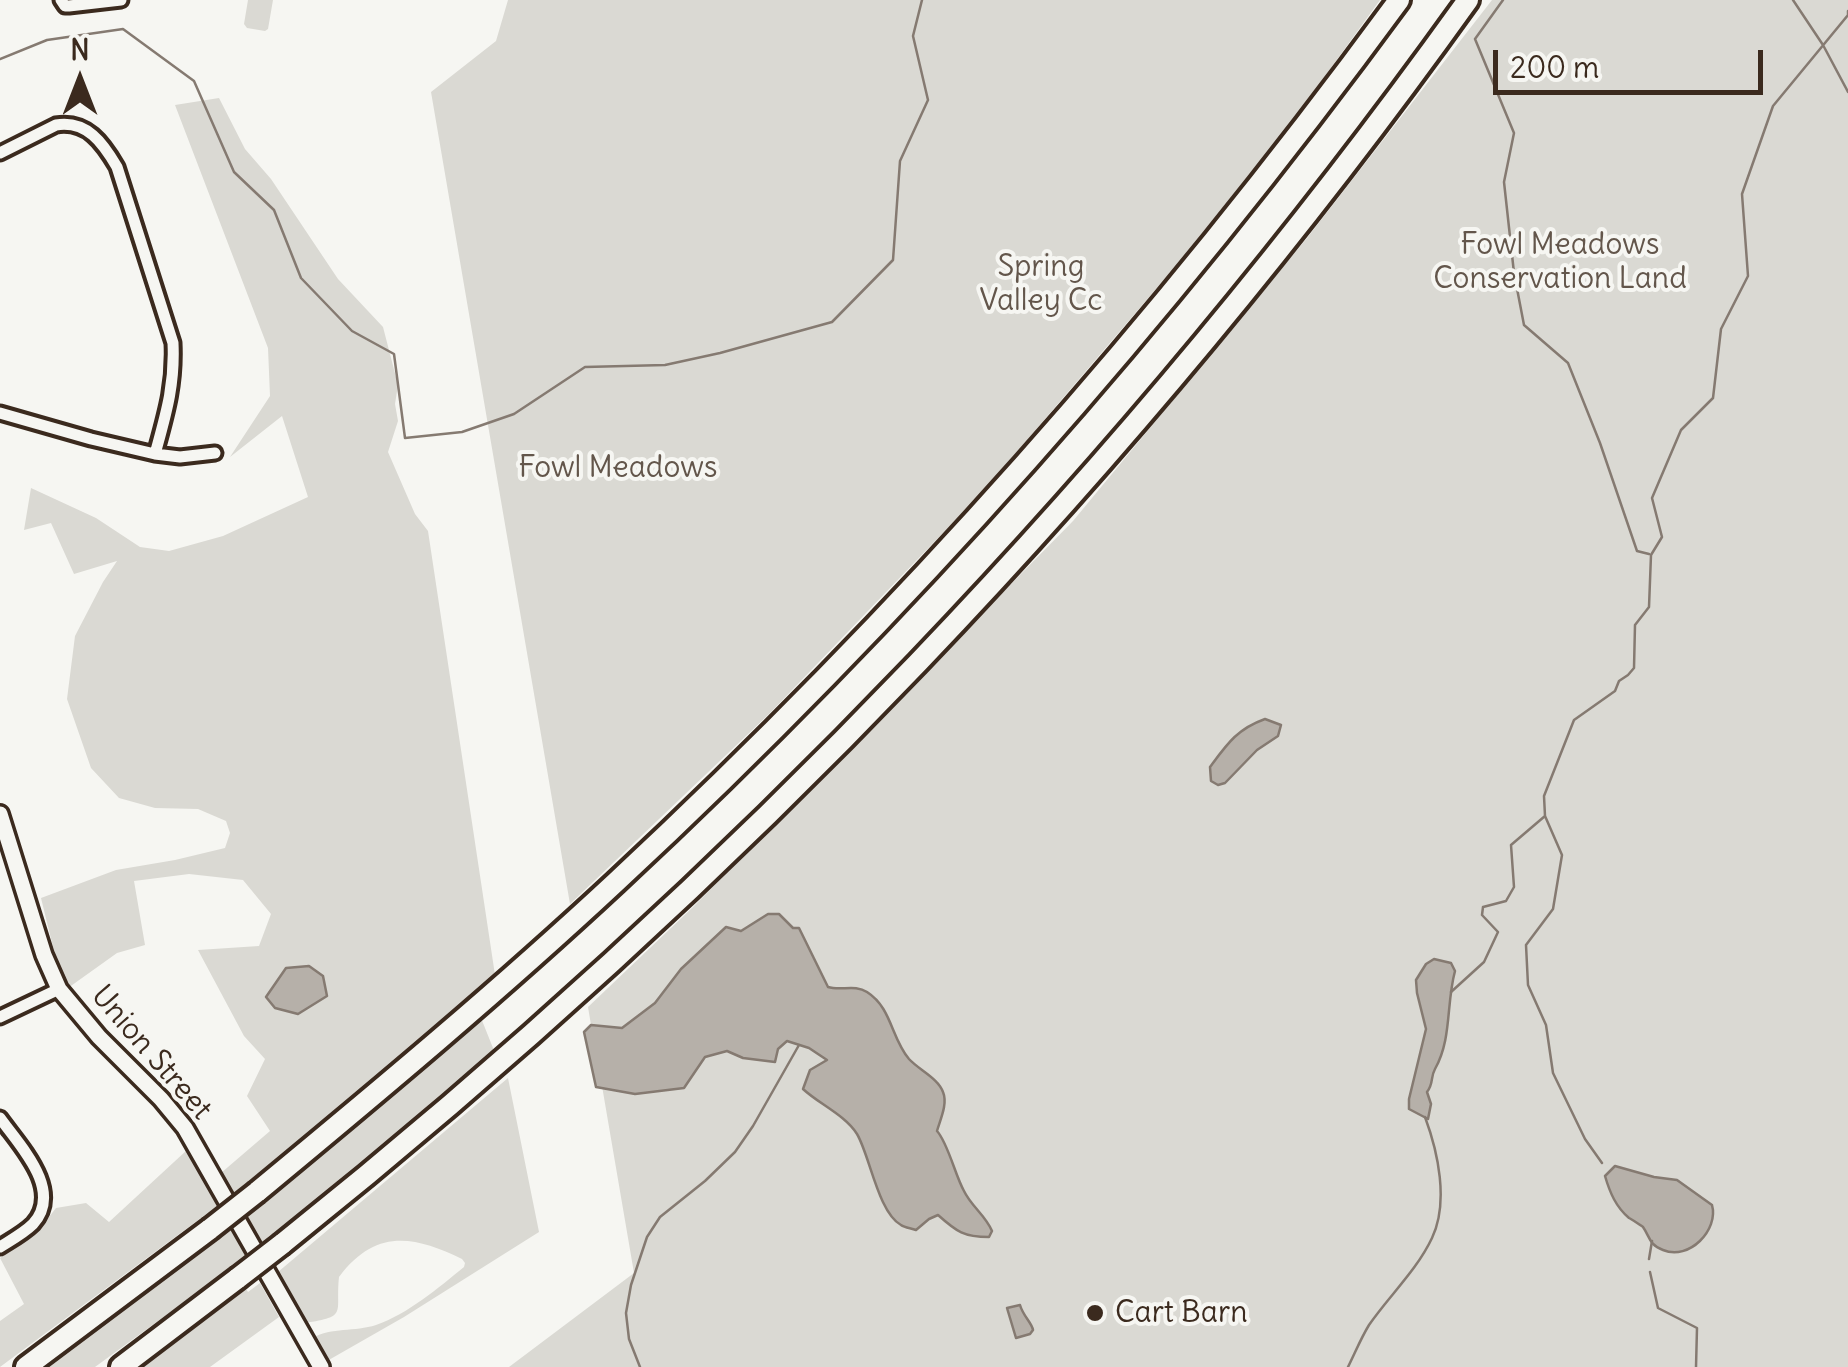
<!DOCTYPE html>
<html>
<head>
<meta charset="utf-8">
<style>
	body { margin:0 }
	#map { position:relative; width:1848px; height:1367px; overflow:hidden; background:#f6f6f2; font-family:Delius,sans-serif }
	canvas { display:block }
	.north { position:absolute; left:30px; top:30px; width:100px; height:100px; -webkit-text-stroke:8px #f6f6f2; paint-order:stroke; rotate:0deg; font-size:28px; font-weight:700; line-height:40px; text-align:center; color:#3b2a1e }
	.north::after { content:''; display:block; margin:auto; width:35px; height:45px; background:#3b2a1e; clip-path:polygon(50% 0,100% 100%,50% 72%,0 100%) }
	.scale { position:absolute; left:1493px; top:50px; width:270px; height:45px; box-sizing:border-box; border:5px solid #3b2a1e; border-top:0; padding-left:12px; font-size:30px; line-height:35px; white-space:nowrap; color:#3b2a1e; -webkit-text-stroke:8px #f6f6f2; paint-order:stroke }
</style>
</head>
<body>
<div id="map">
<canvas width="1848" height="1367"></canvas>
<div class="north">N</div>
<div class="scale">200 m</div>
</div>
<script>
const c = document.querySelector('canvas').getContext('2d');
c.lineJoin = 'round';
function paint(path, color) {
  c.fillStyle = color;
  c.fill(path, 'evenodd');
}
function strokePath(path, color, width, dash) {
  c.strokeStyle = color;
  c.lineWidth = width;
  c.lineCap = dash ? 'butt' : 'round';
  c.setLineDash(dash || []);
  c.stroke(path);
}
function write(font, color, halo, rows, align = 'center') {
  c.font = font + ' Delius,sans-serif';
  c.lineWidth = 8;
  c.setLineDash([]);
  c.textBaseline = 'middle';
  c.strokeStyle = halo;
  c.fillStyle = color;
  for (const [text, x, y, turn = 0] of rows) {
    c.save();
    c.translate(x, y);
    c.rotate((+turn || 0) * Math.PI / 180);
    c.textAlign = isNaN(turn) ? turn : align;
    if (halo) c.strokeText(text, 0, 0);
    c.fillText(text, 0, 0);
    c.restore();
  }
}
paint(new Path2D(`
	M248,0H273L268,29L265,31L247,28L244,24Z
	M508,0H1380L1294,119L1173,269L987,487L769,714L570,904L431,92L496,41Z
	M1492,0H1848V1367H509L634,1273L602,1086L635,1094L725,928L681,969L655,1003L622,1028L591,1025L588,1007L693,907L1073,521L1307,238Z
	M219,98L245,149L271,179L338,279L383,327L398,385L395,404L398,421L388,452L415,514L428,531L495,975L419,1042L233,1194L221,1173L270,1131L247,1096L265,1059L244,1036L198,950L259,946L271,914L243,880L189,874L134,881L145,945L117,953L68,988L55,955L41,898L116,870L175,860L225,848L230,833L226,821L198,809L155,808L119,798L91,768L67,699L75,636L103,582L117,561L74,574L51,523L24,530L31,488L96,518L140,547L169,551L223,536L308,497L282,416L230,457L270,396L268,348L175,105Z
	M481,1018L495,1053L260,1247L242,1216Z
	M508,1078L539,1232L404,1317L327,1361L313,1338C331,1327 355,1332 376,1325C408,1314 438,1288 464,1267L465,1263L462,1259C414,1236 376,1228 339,1277C335,1314 349,1316 305,1323L278,1272Z
	M187,1150L217,1206L0,1367V1321L24,1304L0,1258L39,1230L56,1208L86,1203L109,1222Z
	M232,1226L247,1256L95,1367H42Z
	M260,1283L279,1317L210,1367H143L246,1289L248,1292Z`), '#dad9d3');
const water = new Path2D(`
	M1265,719L1281,725L1278,736L1257,750L1225,783L1218,785L1211,781L1210,767C1227,744 1237,729 1265,719Z
	M768,914H779L793,928H799L828,987C841,991 855,984 867,992C892,1008 891,1038 909,1059C919,1070 938,1078 943,1092C948,1104 940,1120 937,1131C948,1143 955,1175 964,1191C971,1206 986,1216 992,1231L989,1237C964,1237 957,1232 938,1215L929,1219L916,1230C911,1228 905,1228 901,1225C878,1212 870,1156 857,1134C845,1115 819,1104 803,1089L810,1070L827,1060L809,1048L787,1041L778,1049L775,1062L743,1058L727,1051L705,1057L684,1088L635,1094L596,1087L584,1032L591,1025L622,1028L655,1003L681,969L726,927L741,931Z
	M1434,959L1451,963L1455,971C1446,1004 1452,1039 1435,1069C1430,1078 1434,1083 1427,1092L1431,1104L1428,1119L1409,1109V1099L1426,1029L1417,993L1416,980L1426,964Z
	M309,966L323,976L327,996L298,1014L275,1008L266,997L286,968Z
	M1615,1166L1654,1177L1677,1180L1712,1205C1719,1230 1689,1261 1663,1250C1649,1245 1650,1237 1643,1227C1642,1226 1631,1219 1629,1218C1616,1207 1610,1193 1605,1176Z
	M1020,1305C1023,1316 1032,1323 1033,1330L1030,1334L1016,1338L1007,1308Z`);
paint(water, '#b6b0a9');
strokePath(water, '#857a71', 2.5);
strokePath(new Path2D(`
	M1503,0L1475,39L1514,133L1504,182L1514,273L1524,325L1568,363L1600,443L1637,551L1649,554
	M1793,0L1823,45L1848,92
	M0,59L47,40L123,29L194,81L234,172L274,210L301,278L352,331L394,354L405,438L462,432L514,414L585,367L665,365L720,353L832,322L893,260L900,161L928,100L913,36L922,0
	M1545,816L1562,855L1553,909L1526,945L1528,985L1546,1025L1553,1073L1585,1139L1602,1163
	M1451,992L1484,962L1498,932L1482,915L1483,907L1506,901L1514,887L1511,845L1545,816L1544,796L1574,720L1615,691L1619,681L1628,675L1634,668L1635,625L1649,607L1651,555L1662,537L1652,498L1681,430L1713,398L1721,329L1748,276L1742,194L1773,106L1848,15V11
	M1649,1259L1652,1241
	M1650,1272L1658,1308L1697,1328L1696,1367
	M640,1367L629,1339L626,1313L631,1285L647,1237L660,1217L705,1181L735,1152L753,1126L799,1045
	M1348,1367C1355,1353 1361,1338 1369,1325C1389,1296 1417,1270 1432,1238C1449,1202 1438,1152 1425,1117`), '#857a71', 2.5);
const minor = new Path2D(`
	M61,0L65,6H69L121,0
	M0,153L56,125C87,120 103,143 117,167L173,343C175,385 166,414 155,454
	M0,413L91,439L155,454L180,457L215,453
	M0,1017L59,989
	M0,1118C19,1145 64,1190 33,1224C24,1233 11,1240 0,1247`);
const secondary = new Path2D(`
	M0,814L44,955L59,989L99,1037L161,1099L185,1128L321,1367`);
const motorway = new Path2D(`
	M257,1192C379,1091 500,990 616,882C904,614 1166,318 1399,0
	M282,1244C731,885 1133,468 1468,0
	M26,1367L210,1229
	M121,1367L238,1278`);
strokePath(minor, '#3b2a1e', 19);
strokePath(secondary, '#3b2a1e', 22);
strokePath(motorway, '#3b2a1e', 28);
strokePath(minor, '#f6f6f2', 11);
strokePath(secondary, '#f6f6f2', 15);
strokePath(motorway, '#f6f6f2', 20);
const motorwayBridge = new Path2D(`
	M210,1229L257,1192
	M238,1278L282,1244`);
strokePath(motorwayBridge, '#3b2a1e', 28, []);
strokePath(motorwayBridge, '#f6f6f2', 20);
for (const [x, y, r, color] of [
	[1095,1313,10,"#3b2a1e"]
]) {
  const dot = new Path2D();
  dot.arc(x, y, r, 0, 2 * Math.PI);
  c.fillStyle = color;
  c.fill(dot);
  strokePath(dot, '#f6f6f2', 4);
}
write('30px', '#63564b', '#f6f6f2', [
	["Fowl Meadows",1560,245],
	["Conservation Land",1560,279],
	["Spring",1041,267],
	["Valley Cc",1041,301],
	["Fowl Meadows",618,468]
]);
write('30px', '#3b2a1e', '#f6f6f2', [
	["Union Street",151,1053,49]
]);
write('30px', '#3b2a1e', '#f6f6f2', [
	["Cart Barn",1115,1313]
], 'left');
</script>
</body>
</html>
